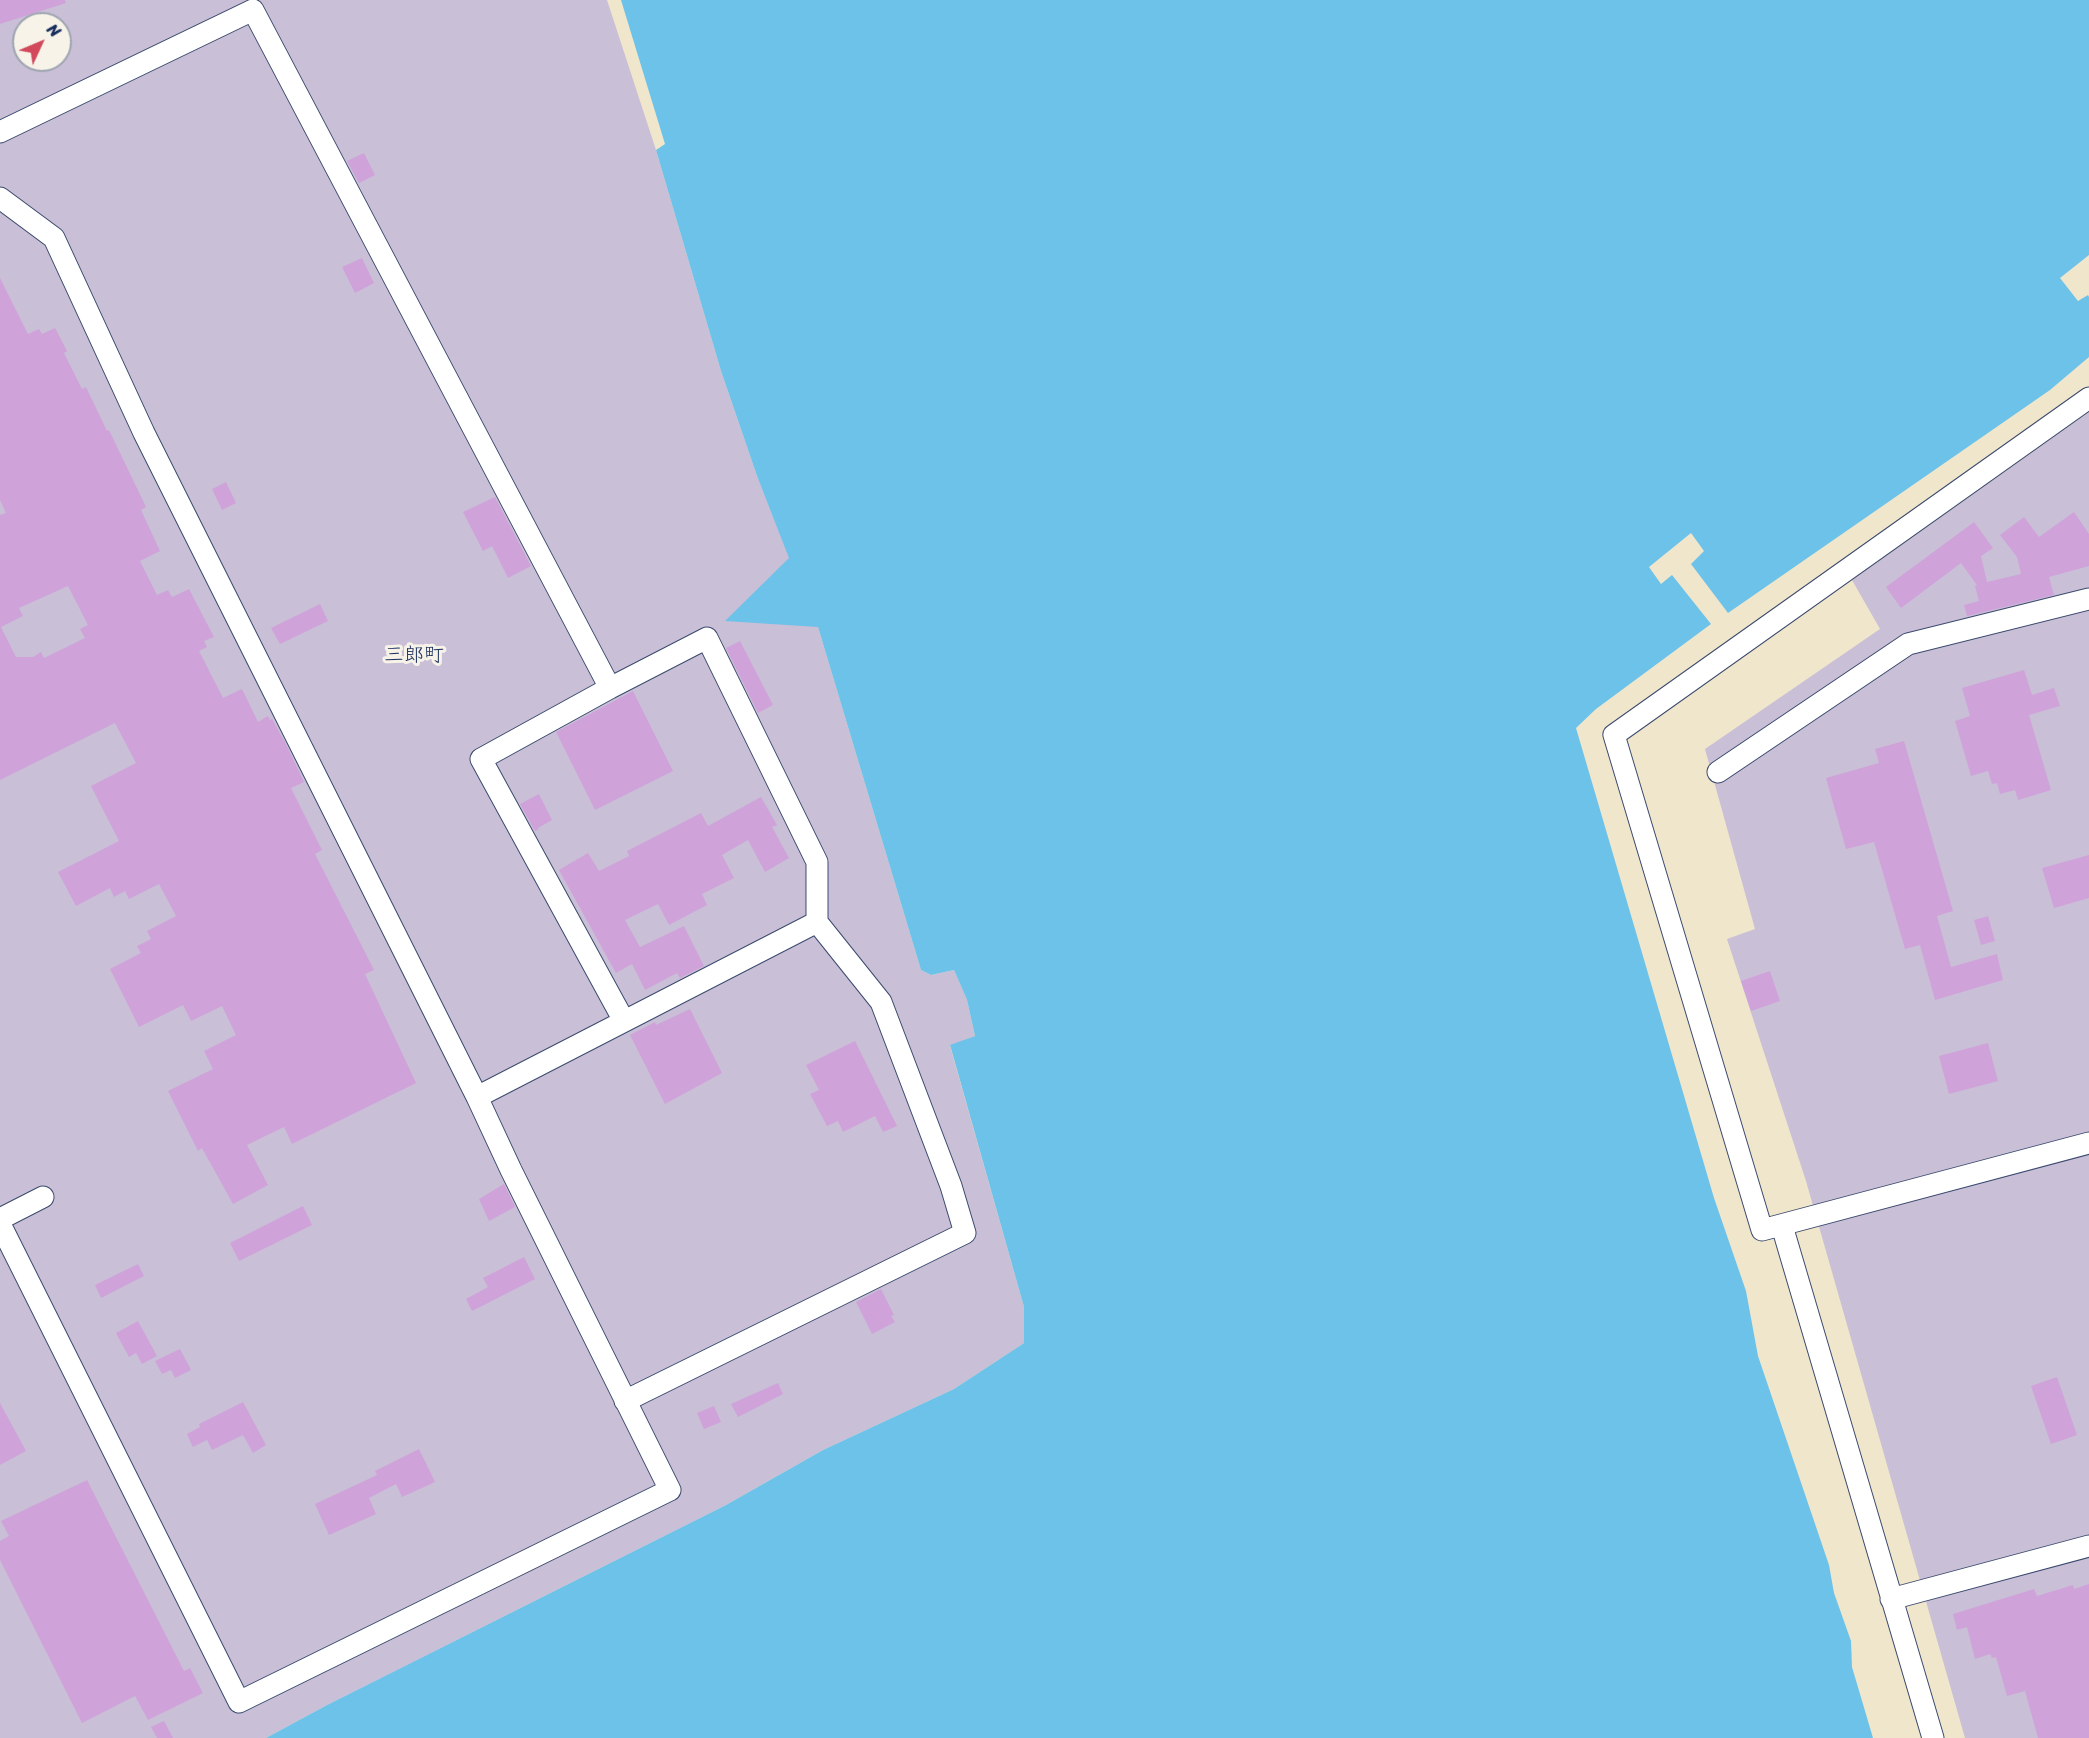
<!DOCTYPE html>
<html>
<head>
<meta charset="utf-8">
<style>
	body { margin:0 }
	#map { position:relative; width:2089px; height:1738px; overflow:hidden; background:#f0e6cb; font-family:Sriracha,sans-serif }
	canvas { display:block }
	.north { position:absolute; left:12px; top:12px; width:60px; height:60px; box-sizing:border-box; background:#f7f3e8; border:2px solid #9fa5b1; border-radius:50%; rotate:46deg; font-size:16px; font-weight:700; line-height:24px; text-align:center; color:#1b2f5e }
	.north::after { content:''; display:block; margin:auto; width:21px; height:27px; background:#d1495b; clip-path:polygon(50% 0,100% 100%,50% 72%,0 100%) }
</style>
</head>
<body>
<div id="map">
<canvas width="2089" height="1738"></canvas>
<div class="north">N</div>
</div>
<script>
const c = document.querySelector('canvas').getContext('2d');
c.lineJoin = 'round';
function paint(path, color) {
  c.fillStyle = color;
  c.fill(path, 'evenodd');
}
function strokePath(path, color, width, dash) {
  c.strokeStyle = color;
  c.lineWidth = width;
  c.lineCap = dash ? 'butt' : 'round';
  c.setLineDash(dash || []);
  c.stroke(path);
}
function write(font, color, halo, rows, align = 'center') {
  c.font = font + ' Sriracha,"Klee One",sans-serif';
  c.lineWidth = 6;
  c.setLineDash([]);
  c.textBaseline = 'middle';
  c.strokeStyle = halo;
  c.fillStyle = color;
  for (const [text, x, y, turn = 0] of rows) {
    c.save();
    c.translate(x, y);
    c.rotate((+turn || 0) * Math.PI / 180);
    c.textAlign = isNaN(turn) ? turn : align;
    if (halo) c.strokeText(text, 0, 0);
    c.fillText(text, 0, 0);
    c.restore();
  }
}
paint(new Path2D(`
	M0,0H607L656,150L721,371L757,476L818,627L921,970L931,975L954,970L967,1000L975,1036L950,1046L1024,1307V1343L954,1389L823,1450L726,1505L327,1705L266,1738H0ZM24,24H60V60H24Z
	M2089,412V1738H1965L1806,1181L1727,939L1755,929L1705,749L1880,629L1852,580Z`), '#c9bfd7');
paint(new Path2D(`
	M621,0H2089V255L2060,278L2078,301L2088,295L2089,297V357L2050,390L1728,613L1691,564L1704,551L1691,533L1649,567L1661,584L1672,575L1711,624L1596,709L1576,728L1714,1198L1746,1291L1758,1356L1829,1565L1834,1593L1851,1641L1852,1667L1873,1738H266L327,1705L726,1505L823,1450L954,1389L1024,1343V1307L950,1045L975,1036L967,1000L954,970L931,975L921,970L818,627L725,621L789,558L757,476L721,371L656,150L665,144Z`), '#6dc2e9');
paint(new Path2D(`
	M0,0H65L66,3L0,24Z
	M364,153L375,175L359,183L347,161Z
	M362,258L374,283L355,293L342,267Z
	M0,278L28,334L39,329L42,334L55,328L67,351L64,353L82,389L86,387L107,431L109,430L146,507L141,510L160,551L140,561L157,595L168,590L172,597L189,589L214,637L204,641L207,647L199,651L223,698L242,689L258,722L268,716L270,720L272,719L286,744L304,782L291,788L322,850L315,854L374,970L365,974L416,1083L292,1144L284,1127L247,1145L268,1185L233,1204L202,1148L198,1151L168,1091L213,1069L204,1051L236,1035L222,1006L191,1021L183,1005L139,1027L110,969L141,953L137,946L151,939L147,931L176,916L159,884L129,899L125,891L114,897L110,888L76,906L58,872L119,841L91,786L136,763L115,723L0,780V515L6,513L0,500ZM68,586L88,625L80,629L85,638L44,658L41,652L33,657H16L1,627L23,616L19,608Z
	M226,482L236,503L222,510L212,489Z
	M495,497L531,566L508,578L492,546L483,551L463,512Z
	M2074,512L2089,534V566L2049,577L2054,595L1967,616L1964,605L1979,601L1975,586L1977,585L1961,563L1901,608L1886,587L1974,522L1993,548L1981,556L1987,582L2021,574L2017,557L2000,535L2024,517L2039,537Z
	M320,604L328,621L280,644L271,628Z
	M740,641L773,705L758,713L726,648Z
	M2024,670L2032,695L2054,688L2060,706L2029,715L2051,790L2018,800L2015,790L2000,794L1997,783L1992,784L1988,771L1971,776L1955,721L1970,716L1962,688Z
	M633,691L673,771L595,810L556,732Z
	M1904,741L1953,911L1937,916L1951,967L1997,954L2003,980L1935,1000L1920,945L1905,949L1874,842L1846,849L1826,778L1879,763L1875,749Z
	M539,794L552,820L538,828L539,829L535,831L520,804Z
	M761,797L777,825L772,827L789,858L765,872L748,840L722,855L734,878L702,894L707,905L669,925L658,904L625,920L640,947L684,926L704,966L680,978L677,973L645,990L632,964L616,973L559,870L588,853L599,871L629,856L627,851L701,813L708,826Z
	M2089,855V898L2054,908L2042,868Z
	M1988,916L1995,941L1981,945L1974,920Z
	M1770,971L1780,1001L1751,1011L1741,981Z
	M690,1009L722,1073L665,1104L630,1035L655,1022L656,1025Z
	M855,1041L897,1126L883,1132L875,1116L843,1132L838,1121L827,1126L810,1094L819,1090L806,1065Z
	M1988,1043L1998,1081L1949,1094L1939,1056Z
	M504,1184L515,1207L489,1221L479,1199Z
	M303,1206L312,1225L239,1261L230,1243Z
	M524,1257L535,1279L472,1311L466,1299L488,1287L483,1278Z
	M138,1264L144,1276L101,1298L95,1285Z
	M881,1289L894,1315L891,1316L895,1322L872,1334L856,1302Z
	M138,1321L157,1356L142,1364L136,1353L129,1357L116,1333Z
	M180,1349L191,1370L175,1378L171,1370L162,1374L155,1361Z
	M2057,1377L2077,1435L2051,1444L2031,1386Z
	M778,1383L783,1394L738,1417L731,1404Z
	M243,1402L266,1445L253,1453L243,1435L212,1450L207,1440L193,1447L187,1434L200,1427L199,1424Z
	M0,1403L26,1451L0,1465Z
	M714,1406L721,1422L704,1429L697,1413Z
	M419,1449L435,1482L402,1497L396,1484L369,1498L376,1514L329,1535L315,1504L377,1475L375,1471Z
	M87,1480L184,1671L190,1668L203,1693L148,1720L135,1696L82,1723L0,1560V1541L9,1536L1,1521Z
	M2089,1584V1738H2038L2025,1691L2007,1696L1996,1657L1992,1658L1990,1654L1975,1659L1967,1627L1957,1630L1953,1614L2034,1589L2037,1596L2073,1585L2074,1589Z
	M164,1721L173,1738H157L151,1727Z`), '#d0a2da');
const minor = new Path2D(`
	M0,132L253,10L610,688
	M0,198L54,238L144,433L477,1097L511,1170L670,1490L239,1702L0,1224
	M2089,398L1614,735L1762,1230L2089,1143
	M1718,772L1908,644L2089,599
	M624,1021L481,759L610,688L707,638L817,862V922L881,1002L951,1186L965,1233L625,1401
	M477,1097L817,922
	M0,1219L43,1197
	M1782,1226L1933,1738
	M1891,1599L2089,1546`);
strokePath(minor, '#3b4a6e', 23);
strokePath(minor, '#fff', 21);
write('20px', '#1b2f5e', '#f7f3e8', [
	["三郎町",414,656]
]);
</script>
</body>
</html>
